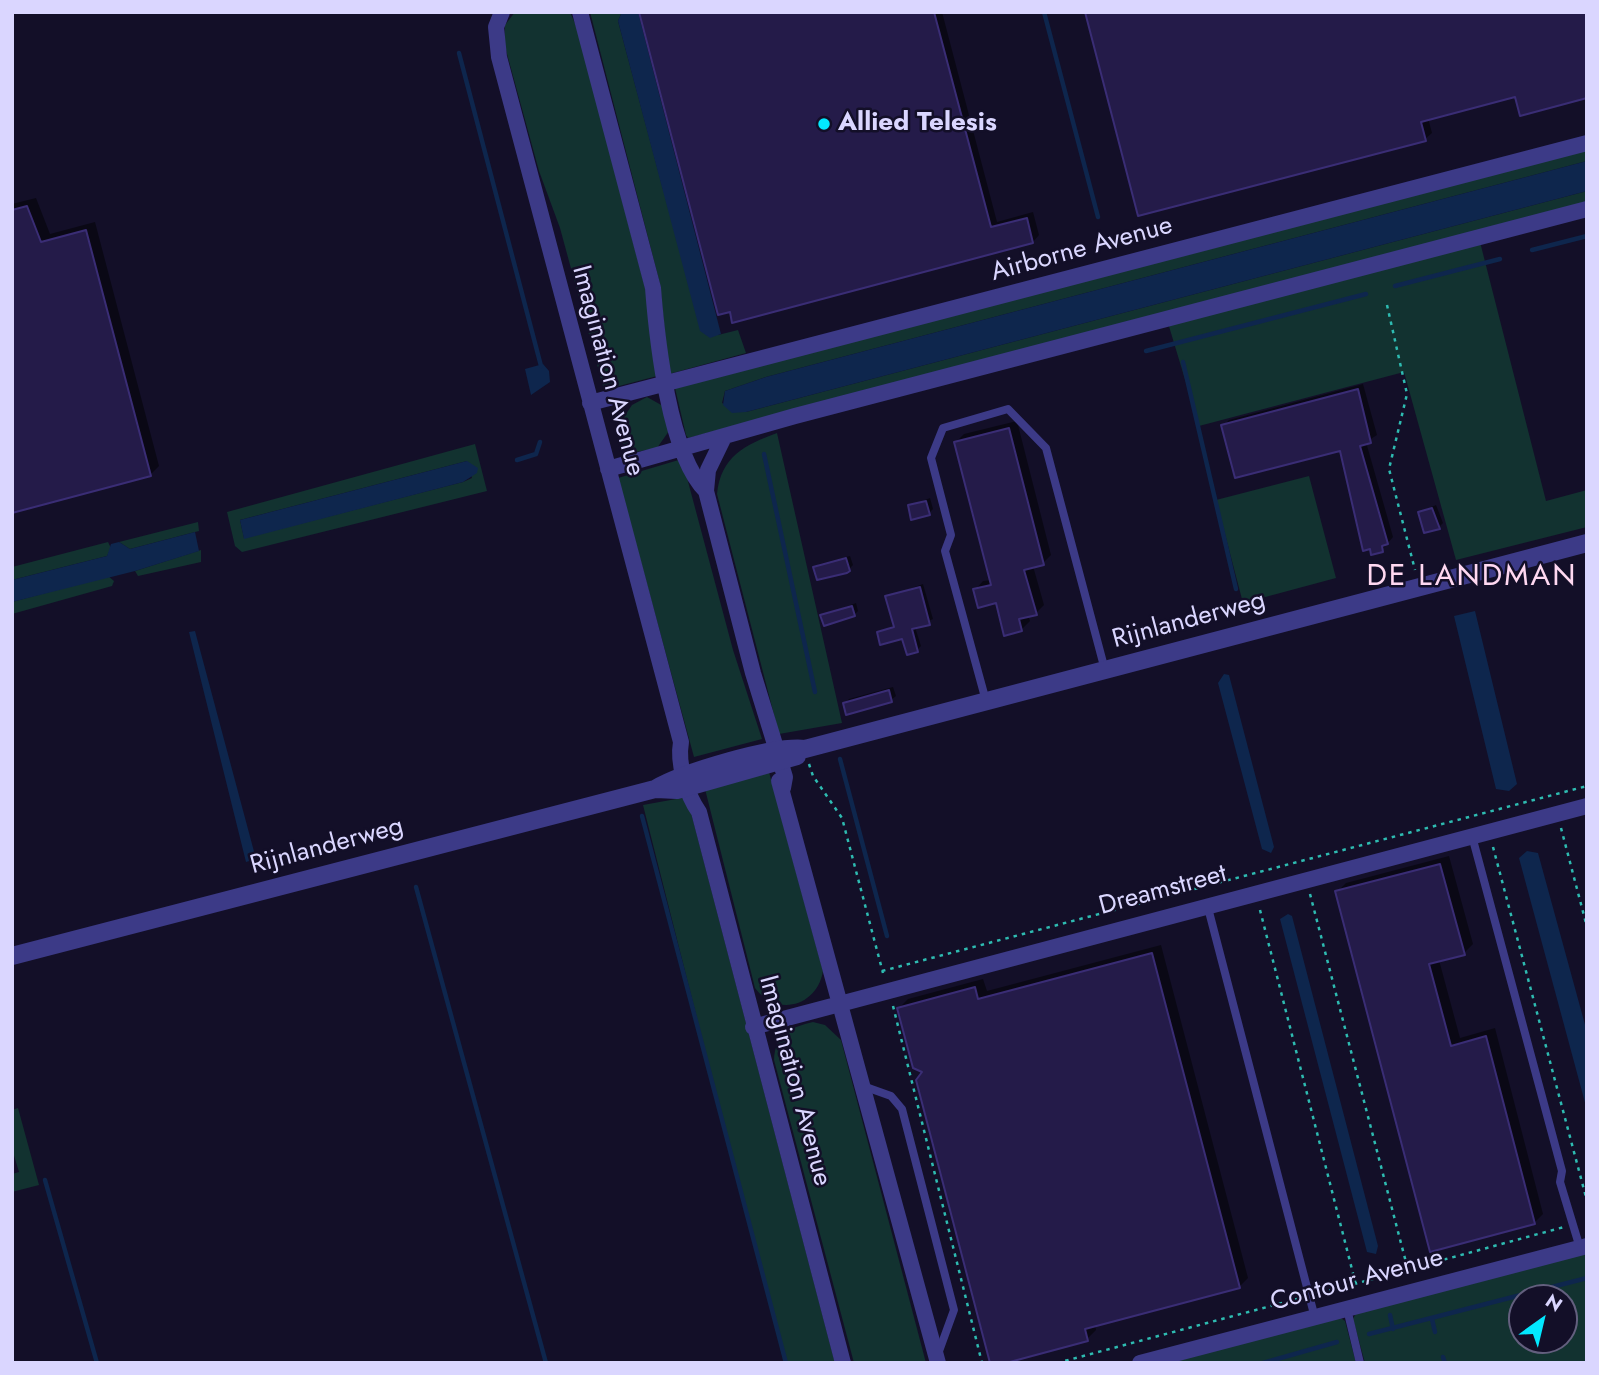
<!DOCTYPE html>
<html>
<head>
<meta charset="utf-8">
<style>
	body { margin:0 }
	#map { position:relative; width:1599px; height:1375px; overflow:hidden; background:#130f28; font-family:Jost,sans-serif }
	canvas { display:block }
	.frame { position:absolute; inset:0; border:14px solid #dad6ff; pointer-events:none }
	.north { position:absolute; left:1508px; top:1284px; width:70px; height:70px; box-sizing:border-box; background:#130f28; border:2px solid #635f7e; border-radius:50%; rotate:34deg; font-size:19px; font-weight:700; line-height:28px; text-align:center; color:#dad6ff }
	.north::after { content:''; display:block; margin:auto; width:24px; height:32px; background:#02e8ff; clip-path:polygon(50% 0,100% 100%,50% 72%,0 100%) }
</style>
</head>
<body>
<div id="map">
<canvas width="1599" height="1375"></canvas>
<div class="frame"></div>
<div class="north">N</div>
</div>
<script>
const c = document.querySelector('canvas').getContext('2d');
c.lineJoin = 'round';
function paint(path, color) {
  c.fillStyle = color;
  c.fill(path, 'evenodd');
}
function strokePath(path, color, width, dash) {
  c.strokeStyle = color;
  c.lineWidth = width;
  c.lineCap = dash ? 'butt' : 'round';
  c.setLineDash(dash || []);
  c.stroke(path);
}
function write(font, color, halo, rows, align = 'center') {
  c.font = font + ' Jost,sans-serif';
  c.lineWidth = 5;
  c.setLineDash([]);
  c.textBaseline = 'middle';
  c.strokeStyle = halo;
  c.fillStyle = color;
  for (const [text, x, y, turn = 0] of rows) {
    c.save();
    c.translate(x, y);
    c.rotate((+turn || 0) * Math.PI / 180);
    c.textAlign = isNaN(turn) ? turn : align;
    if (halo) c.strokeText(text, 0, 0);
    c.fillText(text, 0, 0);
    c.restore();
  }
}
paint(new Path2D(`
	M515,12H570L577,28L647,295L661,375L604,390L560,228L539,171L504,43L505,25Z
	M590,12H622L618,21L663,189L718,335L738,330L746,353L669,374L660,284Z
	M1587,148V161L766,377L725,391L722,403L746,412L1587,191V205L688,438L686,435L675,388Z
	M1480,242L1546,501L1587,490V527L1456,560L1404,372L1199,426L1168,323Z
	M647,397L663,406L669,431L657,448L636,452L623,444L618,426L632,405Z
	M777,433L842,723L779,734L717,494C721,456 745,445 777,433Z
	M475,444L487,491L242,552L235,546L227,512ZM467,461L472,478L463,482L244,538L240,520Z
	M682,459L733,650L762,739L694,757L618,478Z
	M1309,476L1336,578L1243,603L1216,500Z
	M198,522L199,531L195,532L130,549L119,542Z
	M108,542L111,548L107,556L12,580V567Z
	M201,550V562L138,576L135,571Z
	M108,576L114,581L112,586L12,614V602Z
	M769,772L823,971C817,1007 776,1017 755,988L705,789Z
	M687,797L835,1363H784L643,805Z
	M813,1022L825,1025L841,1040L926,1363H854L774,1060C775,1034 791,1027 813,1022Z
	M18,1108L39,1185L12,1192V1174L19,1172L12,1149V1110Z
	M1587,1249V1363H1365L1353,1319L1357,1311ZM1522,1298H1564V1340H1522Z
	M1338,1316L1345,1321L1356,1363H1161Z`), '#123230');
paint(new Path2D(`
	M622,12H638L721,334L710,338L700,331L618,21Z
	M1587,161V191L746,412L732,413L723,405L725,391L766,377Z
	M543,364L549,371L550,382L531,395L525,369Z
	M467,461L478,468L477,473L463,482L244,539L240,520Z
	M195,532L199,551L135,571L12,602V580L107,556L111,544L119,542L130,549Z
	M1475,611L1517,784L1509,791L1496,789L1454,616Z
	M195,631L256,859L246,862L189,632Z
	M1224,674L1229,675L1274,847L1271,853L1262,849L1218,683Z
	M1527,851L1538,853L1587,1032V1110L1519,858Z
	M1288,914L1292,916L1378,1246L1376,1254L1367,1252L1280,919Z`), '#0e264d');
paint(new Path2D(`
	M640,12H942L997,222L1033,212L1039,235L1033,242L731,310Z
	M1087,12L1516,95L1428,118L1432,133L1425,139Z
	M36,198L50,234L95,222L159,466L150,475L12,511V204Z
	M1363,384L1377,435L1366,442L1393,537L1382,550L1341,449L1223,426L1229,420Z
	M1017,421L1051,555L1043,563L1033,566L1044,605L1036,613L1028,615L1030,621L1021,630L997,601L975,590L983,581L992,580L956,442L964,434Z
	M930,498L933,509L929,513L910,506Z
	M1436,505L1443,523L1439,527L1420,512Z
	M850,556L853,565L849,569L815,568L819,564Z
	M923,584L933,619L915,627L921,646L917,650L903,637L879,632L895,625L887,597Z
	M856,603L858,611L854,615L822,616Z
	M893,687L896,696L891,700L845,703L849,699Z
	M1449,856L1473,944L1464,953L1439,960L1460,1038L1495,1028L1543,1214L1534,1223L1337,892L1346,883Z
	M1161,945L1248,1278L1239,1287L1095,1324L1096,1330L1087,1339L925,1072L899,1008L908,999L983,979L987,991Z`), '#0007');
strokePath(new Path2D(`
	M1044,12L1098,217
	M459,53L541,366
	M1532,250L1587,236
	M1395,286L1500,259
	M1146,351L1366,294
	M1183,362L1236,589
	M764,454L815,692
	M517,460L536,454L540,442
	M840,759L887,936
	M642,816L786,1363
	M416,887L546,1363
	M45,1180L97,1363
	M1390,1315L1393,1329
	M1432,1319L1435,1332
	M1369,1334L1587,1278
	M1443,1357L1445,1363
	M1263,1363L1337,1342`), '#0e264d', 4.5);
const building = new Path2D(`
	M639,12H934L991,227L1027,218L1033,243L732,323L730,312L718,315Z
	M1085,12H1587V98L1520,116L1515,97L1421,122L1426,141L1138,216Z
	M27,206L41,242L86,230L151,476L12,513V210Z
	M1358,389L1371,443L1360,446L1388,544L1382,546L1383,552L1371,555L1370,549L1363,551L1340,451L1235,478L1221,425Z
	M1009,428L1044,565L1024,570L1037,615L1019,619L1022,631L1004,636L996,603L978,608L973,589L991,585L954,442Z
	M926,501L930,515L911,520L908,505Z
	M1432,508L1440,529L1424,533L1418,512Z
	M846,558L850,571L847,573L817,580L813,567Z
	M920,587L930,625L912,629L918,652L907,655L902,639L880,645L877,632L894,627L885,596Z
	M852,606L855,616L824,626L820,615Z
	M889,690L892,702L846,715L843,703Z
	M1440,864L1465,955L1429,964L1451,1046L1486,1036L1535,1224L1430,1252L1335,891Z
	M1152,953L1240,1288L1085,1329L1088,1341L1006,1363H990L916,1080L922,1072L913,1068L897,1008L975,987L978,999Z`);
paint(building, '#241b49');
strokePath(building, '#3a2d75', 2);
strokePath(new Path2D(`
	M1387,305L1407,394L1389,469L1415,570
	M809,764L813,776L842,818L883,973
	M1561,828L1587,927
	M1493,847L1587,1201
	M1310,894L1408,1270
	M1260,910L1356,1285
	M882,971L1587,786
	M893,1006L982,1363
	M1321,1293L1564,1227
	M1057,1363L1297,1299`), '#2ebbb1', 2.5, [3.5, 5]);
strokePath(new Path2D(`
	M986,701L945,551L951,535L931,458L943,428L1008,409L1046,448L1105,670
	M1472,836L1562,1171L1560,1182L1580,1248
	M1207,904L1315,1318
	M863,1086L891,1096L902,1109L954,1310L938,1354
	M1347,1309L1360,1363`), '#3c3a87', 8);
strokePath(new Path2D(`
	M502,12L496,27L499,57L681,742C677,764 687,795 699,812L843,1363
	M580,12L653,288C657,339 669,455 706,491L753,673L785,777L783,788
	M590,403L1587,143
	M608,469L795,416L1587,209
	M706,491L708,470L724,437
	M779,781L938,1363
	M753,1027L1587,806
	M1140,1363L1587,1246`), '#3c3a87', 16);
strokePath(new Path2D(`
	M656,789L677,790L797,756
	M12,956L655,789C682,773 774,745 805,749L1587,543`), '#3c3a87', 18);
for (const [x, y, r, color] of [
	[824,124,7,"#02e8ff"]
]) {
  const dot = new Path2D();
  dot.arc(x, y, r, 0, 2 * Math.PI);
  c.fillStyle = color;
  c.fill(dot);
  strokePath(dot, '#130f28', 2.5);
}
write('bold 26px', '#dad6ff', '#130f28', [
	["Allied Telesis",838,124]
], 'left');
write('26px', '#dad6ff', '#130f28', [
	["Airborne Avenue",1082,250,-15],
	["Imagination Avenue",607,371,75],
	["Rijnlanderweg",1189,621,-15],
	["Rijnlanderweg",327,847,-15],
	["Dreamstreet",1163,891,-15],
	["Imagination Avenue",794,1081,75],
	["Contour Avenue",1357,1281,-15]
]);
c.letterSpacing = '2px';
write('30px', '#ffd8f1', '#130f28', [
	["DE LANDMAN",1472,578]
]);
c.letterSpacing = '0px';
</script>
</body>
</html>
